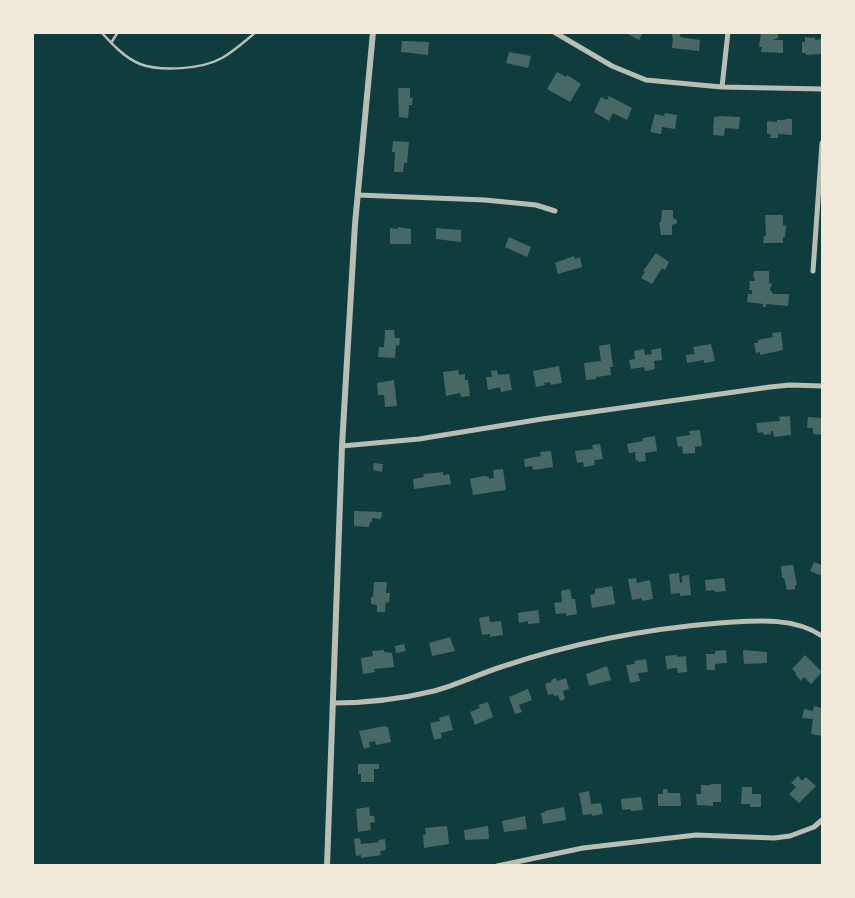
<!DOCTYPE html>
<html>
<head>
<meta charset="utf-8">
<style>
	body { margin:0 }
	#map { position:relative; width:855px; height:898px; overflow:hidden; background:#0f3d3e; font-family:"Fira Sans Condensed",sans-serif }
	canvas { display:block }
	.frame { position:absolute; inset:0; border:34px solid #f1e9da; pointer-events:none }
</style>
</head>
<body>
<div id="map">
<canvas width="855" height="898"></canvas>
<div class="frame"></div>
</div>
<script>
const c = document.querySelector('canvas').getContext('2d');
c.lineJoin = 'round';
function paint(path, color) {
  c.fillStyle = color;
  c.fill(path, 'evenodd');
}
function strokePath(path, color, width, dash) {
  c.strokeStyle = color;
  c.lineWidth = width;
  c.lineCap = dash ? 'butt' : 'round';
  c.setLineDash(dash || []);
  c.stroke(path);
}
paint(new Path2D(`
	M624,32H643L639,40Z
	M672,32H681L680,37L700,40L699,51L672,48L673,37H672Z
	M761,32H778V38L773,40H783V53L761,52L762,47H759Z
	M805,37L815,38V40L822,39V54L805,55L806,53H802V42H805Z
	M402,41L429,42L428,55L401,52Z
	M509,52L531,56L528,68L506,63Z
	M557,72L566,77L567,75L581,84L570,102L547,89Z
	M398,88H410V98H413L412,103V105H409L408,118L399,117Z
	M609,96L632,108L627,120L613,113L609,121L594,112L601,97L607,100Z
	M665,113L677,115L675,129L662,127L661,134L650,132L655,114L664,116Z
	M720,116L740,117L739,129L725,128L724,136L713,135L714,117Z
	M785,119H792V135L778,134V138H770L771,134H767V121L777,122V120H785Z
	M393,141L409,142L407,163H404L403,172H394L395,152H392Z
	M662,210H673V218L677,220V223L672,225V235H661L659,222H661Z
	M765,215H783V225L786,226L785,237H783V243H763L764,236H766Z
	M398,227L411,229V244H390V228L398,229Z
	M436,228L461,230V242L436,239Z
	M509,237L531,247L527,257L505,247Z
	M656,253L669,262L665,270L662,268L652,284L641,278L645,272L643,271Z
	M574,256L575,259L580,257L582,267L558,274L555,263Z
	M755,271H769V283L772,284L770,289L773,294H789L788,306L766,304V307H763V304L747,302L748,294H752V290H749L750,281H755L753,274Z
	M385,330H394L395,338H400L399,346L396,345L395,358L378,357L379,347H384Z
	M781,332L783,350L760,355V352L756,353L754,343H758V340L773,337L772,333Z
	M610,344L613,367H610L611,375L596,377V379L586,380L584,363L601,361L599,346Z
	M711,344L715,361L704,363V360L687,363L686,355L695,354L693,347Z
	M661,348L662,360L654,361L655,369L645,371L644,367L631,369L629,360L635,359L634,351L644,349L645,355L652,354L651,350Z
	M559,366L562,383L551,385L550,382L544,383L545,385L536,387L533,371Z
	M458,370L459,375L465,374V380H468L470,396L461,397L460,393L446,396L443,372Z
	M497,370L498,375L509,374L512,390L501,392L500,387L488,390L486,377H492L491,371Z
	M394,380L397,406L385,407L384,395H378L377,383Z
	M790,416L791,435L774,437L773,431H771V434L764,435L763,432L758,433L756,423L780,421L779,417Z
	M808,417L822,418V435L813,434V428H807Z
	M700,430L702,446L695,447V453L683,454L682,446L678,447L676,437L690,435L689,431Z
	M655,436L657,451L645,453L646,461L638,462V460L636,461L635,454L636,452L629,453L627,444L643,441V438Z
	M600,444L603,459L594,460L595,465L584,467L583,462L577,463L575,451L593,449L592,445Z
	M551,451L553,467L533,470L532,466L525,467L524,459L541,456L540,452Z
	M374,463L383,464L382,472L373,470Z
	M503,469L506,490L473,495L470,479L483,476L489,477V479L494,478L493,470Z
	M443,472V475L449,474L451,484L414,489L413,479L424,477L423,474Z
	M354,511L382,512L381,519L372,518V522H370L369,527L354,526Z
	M814,562L822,565V576L810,571Z
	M793,565L797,585H795V589L787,590L784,578H782L781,566Z
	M679,573L680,583L682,582V576L689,575L691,595L680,596V593L671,594L669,574Z
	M636,578L637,583L650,580L653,599L642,601V598L632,600L628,579Z
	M724,578L726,591L715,592L714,590L706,591L705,580Z
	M374,582H387L386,593H390L389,603L386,602L385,612H377V605L371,604V597H373Z
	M612,586L615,604L592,608L590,595L595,594V589Z
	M570,589L572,599H575L577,614L566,616V613L556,614L554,603L562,602L561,591Z
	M538,610L540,623L528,624V621L519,623L518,613Z
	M489,616L490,622L501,621L503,635L490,637V634L482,635L479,618Z
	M450,637L455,651L432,656L429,643Z
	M404,644L406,651L396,653L395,646Z
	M384,650V652L392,653L394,667L374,669L375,672L363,674L361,658L373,656L372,651Z
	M726,650L727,663L715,664V670H707L706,654H715V651Z
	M743,650L767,652V663L744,664Z
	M677,655V657L686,656L687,672L678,673L677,668L667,669L665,656Z
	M805,655L822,672L811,684L804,677L801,681L795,674L796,673L792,669Z
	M646,659L648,672L638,673L640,681L630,683L626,665L635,664L634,661Z
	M607,666L611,680L589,686L586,674Z
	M556,678L557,681L566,678L569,689L563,691L565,699L560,701L558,695L554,696L553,694L548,695L545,684L552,682L551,680Z
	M528,689L532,700L519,705L522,712L515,714L509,697Z
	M488,702L493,717L475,725L470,712L480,708L478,705Z
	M814,706L822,708V736L811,734L813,719L802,718L804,709L813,711Z
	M449,715L453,730L441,733L442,738L434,740L430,723L440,721L439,718Z
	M385,726L386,727H388L391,742L376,745L375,741L369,742L370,747L364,749L359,731Z
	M358,764H379V769H374V782H361V774H358Z
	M798,776L802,781L806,777L816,786L799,803L789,794L796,787L791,783Z
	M711,784H721V802H713V806L697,805L696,794H701V785H711Z
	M742,787H752V794H761V807H750V804H741Z
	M663,789H667L668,793H680L681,806H658V794H663Z
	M589,791L591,804L601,803L603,814L592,816V814L583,815L579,793Z
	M641,797L643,810L631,811L630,809L622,810L621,799Z
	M369,807L370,816H374L375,822L370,823L371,830L358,832L356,809Z
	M564,807L566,820L543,824L541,813L545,812V811Z
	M525,816L527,829L504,832L502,821Z
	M447,826L449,844L424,848L423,835L426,834L425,828Z
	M488,826L489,839L465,840L464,830Z
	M360,838L361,844L379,842L378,840L385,839L386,850L380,851L381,855L361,858V855L356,856L354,839Z`), '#486865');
strokePath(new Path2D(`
	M101,32C112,44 125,58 140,64C161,72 202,69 222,58C234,51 245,41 256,32
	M111,43L118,32`), '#b8beb3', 2.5);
strokePath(new Path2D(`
	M554,32L612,66L646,80L722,87L822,89
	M722,87L728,32
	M358,195L485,200L536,205L555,211
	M813,271L822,143
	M342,446L419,439L542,419L770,387L790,385L822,386
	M333,703C366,703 401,699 434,691C457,685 479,674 501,667C572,643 645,629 719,623C753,621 793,616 822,636
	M497,866L583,848L696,835L774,838L790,836L814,827L822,820`), '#b8beb3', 5);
strokePath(new Path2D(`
	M327,866L342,446L355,224L373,32`), '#b8beb3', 6);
</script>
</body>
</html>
